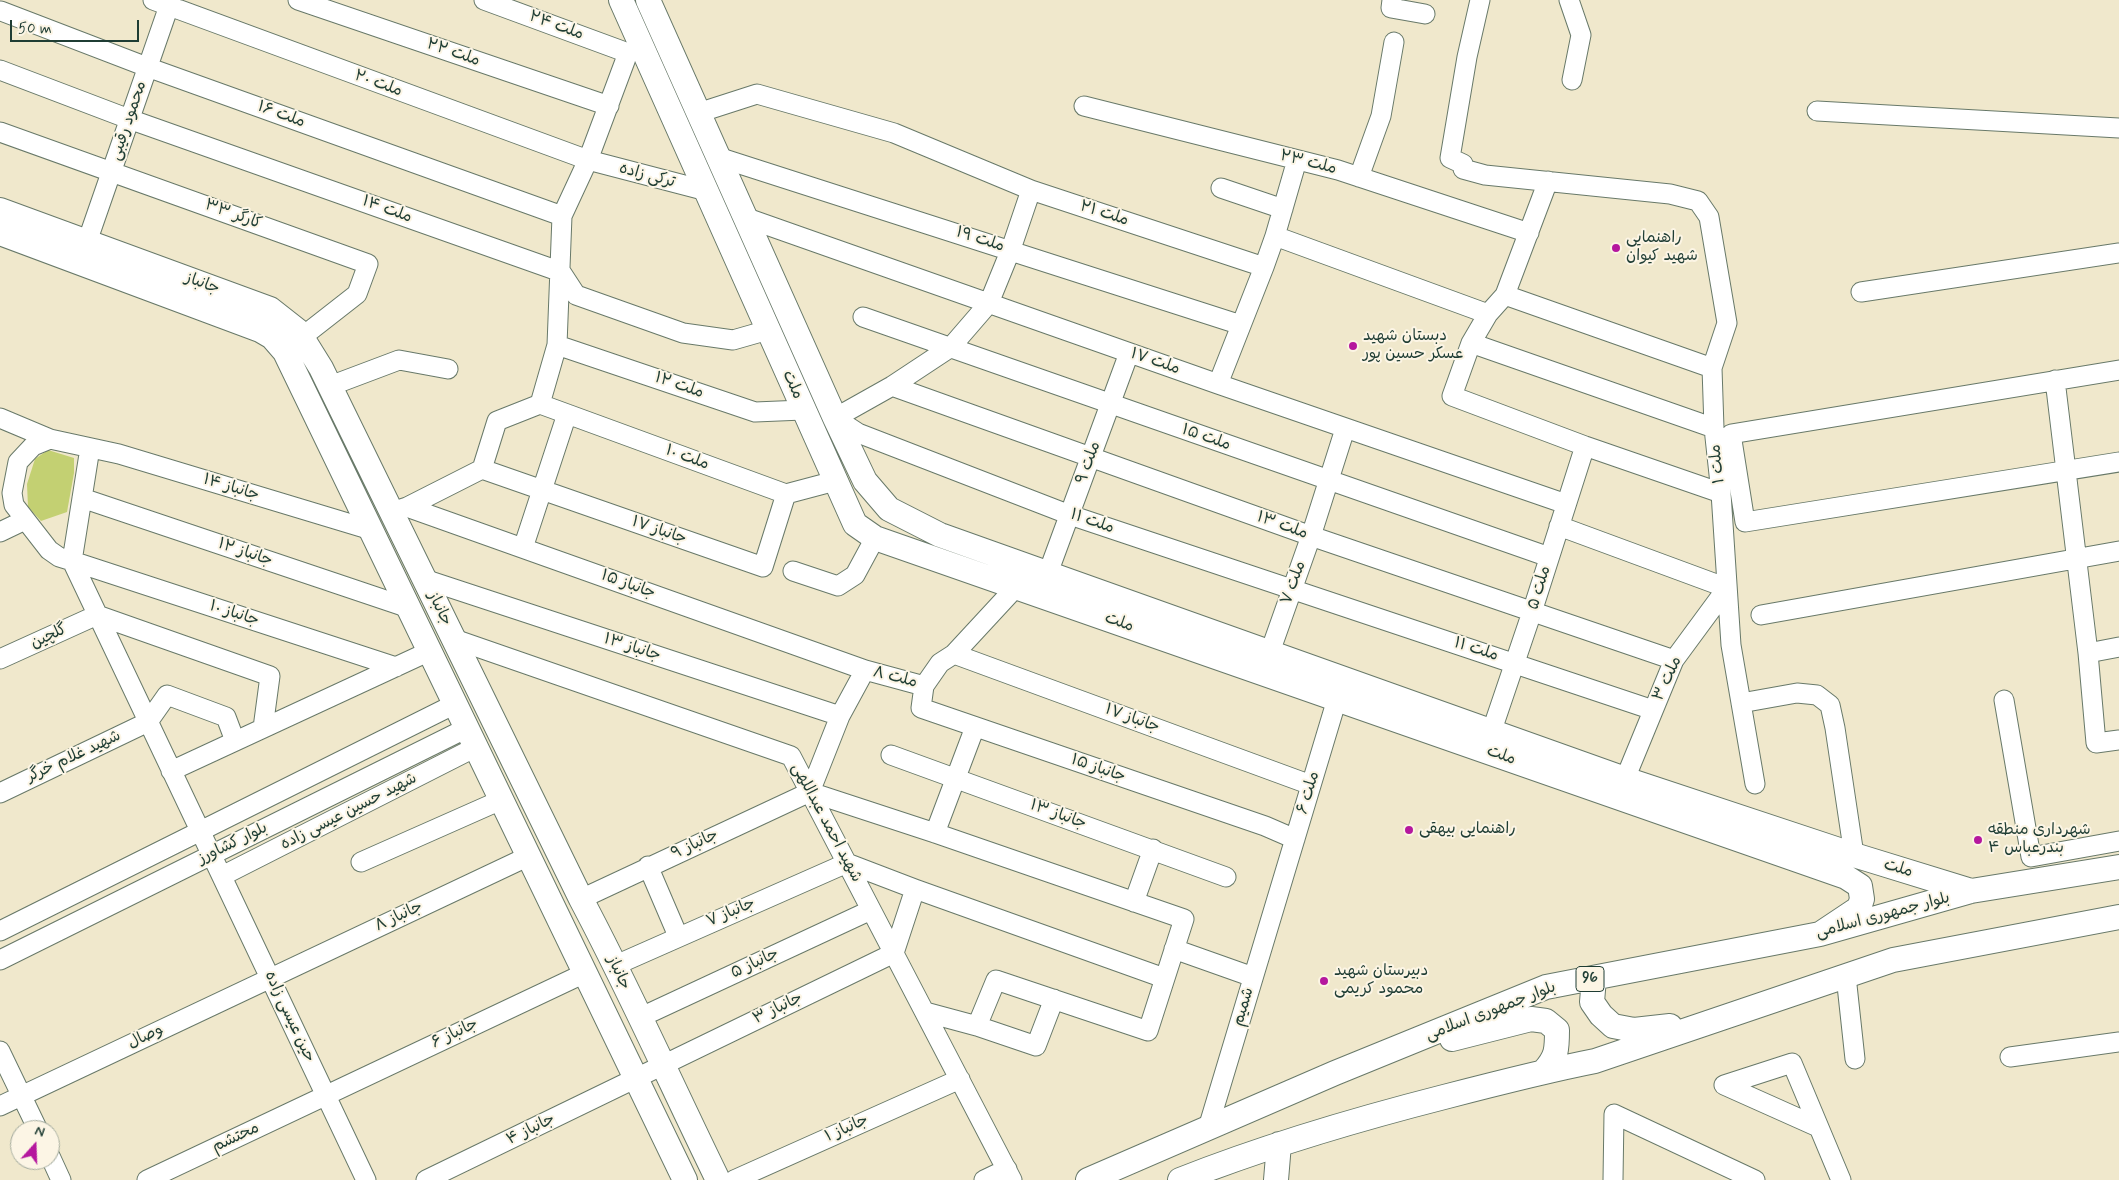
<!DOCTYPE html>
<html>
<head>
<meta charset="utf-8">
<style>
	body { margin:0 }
	#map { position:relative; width:2119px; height:1180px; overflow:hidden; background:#f0e8cc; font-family:Mynerve,sans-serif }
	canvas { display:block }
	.north { position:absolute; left:10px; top:1120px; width:50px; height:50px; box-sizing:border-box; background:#fcf5e5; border:1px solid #a4ab9e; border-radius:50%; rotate:20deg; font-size:14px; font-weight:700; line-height:20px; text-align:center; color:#1f3d34 }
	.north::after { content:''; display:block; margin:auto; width:18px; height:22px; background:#b5179e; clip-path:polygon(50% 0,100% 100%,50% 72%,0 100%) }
	.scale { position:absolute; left:10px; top:20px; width:129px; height:22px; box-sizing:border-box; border:2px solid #1f3d34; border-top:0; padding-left:6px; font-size:15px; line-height:18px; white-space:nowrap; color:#1f3d34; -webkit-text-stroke:4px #fcf5e5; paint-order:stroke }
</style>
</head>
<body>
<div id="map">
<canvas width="2119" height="1180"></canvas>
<div class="north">N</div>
<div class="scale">50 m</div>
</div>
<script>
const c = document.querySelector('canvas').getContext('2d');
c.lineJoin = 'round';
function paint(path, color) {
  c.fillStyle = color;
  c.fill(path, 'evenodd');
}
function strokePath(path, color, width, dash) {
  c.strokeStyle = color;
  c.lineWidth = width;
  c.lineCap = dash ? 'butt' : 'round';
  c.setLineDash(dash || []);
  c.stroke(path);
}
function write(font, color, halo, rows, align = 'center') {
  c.font = font + ' Mynerve,"Playpen Sans Arabic",sans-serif';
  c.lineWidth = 4;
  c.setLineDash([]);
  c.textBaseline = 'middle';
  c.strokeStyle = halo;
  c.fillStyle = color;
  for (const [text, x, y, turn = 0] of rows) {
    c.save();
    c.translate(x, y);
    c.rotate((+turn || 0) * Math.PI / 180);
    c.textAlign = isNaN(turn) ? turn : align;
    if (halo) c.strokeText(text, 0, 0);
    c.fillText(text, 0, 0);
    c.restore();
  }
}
paint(new Path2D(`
	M48,450L74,458V473L67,512L41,521L28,507L27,484L35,459Z`), '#c3d072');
const minor = new Path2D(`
	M153,0L588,160L707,191
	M298,0L609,106
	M484,0L628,53
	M1392,0L1391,8L1425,14
	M1480,0L1467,57L1450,158L1463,164V169L1485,175L1670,194L1698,201L1709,217L1727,323L1712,368L1714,428L1721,493L1731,645L1755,784
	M1569,0L1581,35L1572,80
	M1,11L147,67L562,216
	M0,70L129,119L561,272L576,295L683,333L733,340L768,330
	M1084,106L1338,170L1529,233
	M1817,111L2119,128
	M698,113L757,94L894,133L1031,190L1264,267L1275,236L1488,314
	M0,132L368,264L357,294L302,337
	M718,157L1241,325
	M1359,177L1381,116L1394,42
	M1548,181L1505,295L1488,314L1471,343L1452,396L1585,446L1721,493
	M1221,188L1283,209
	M1031,190L1011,249L989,303L951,347L892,386L835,418L858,433L1070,515L1653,710
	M744,217L1218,384L1566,504
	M1275,236L1297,160
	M87,242L171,0
	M1861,292L2119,253
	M1505,295L1712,368
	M863,317L1549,557
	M1471,343L1714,428
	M557,345L755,412L803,410
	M2119,370L1731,434L1745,522L2119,462
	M2055,380L2088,653L2096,743L2119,740
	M1218,384L1264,267
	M330,386L399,360L448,369
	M892,386L1311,536L1674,660
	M540,404L786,494L835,481
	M0,418L50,439
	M90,448L72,561L59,557L49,550L14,505L12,493L18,462L33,446L50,439L119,454L371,530
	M482,469L763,567L786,494
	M82,498L409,608
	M407,507L482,469L497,421L540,404L557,345L562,216L588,160L628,53L644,49
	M401,509L407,507L865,670
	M1559,526L1727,588L1674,660L1625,779
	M0,532L25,520
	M523,548L567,414
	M72,561L366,1180
	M72,561L396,667
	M793,571L838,586L855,575L875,538
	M1048,573L1129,353
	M424,579L840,716
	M1761,615L2119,551
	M454,639L791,756L1012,1180
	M1270,652L1311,536L1345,429
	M2088,653L2119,647
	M954,654L1311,785
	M0,659L97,615L270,676L263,728
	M924,686L921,708L1265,826L1295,839
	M2004,700L2031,857L2119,841
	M1741,703L1797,693L1817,695L1830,705L1835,728L1854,855
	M1492,730L1532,612L1585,446
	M891,755L1226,877
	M171,771L430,651
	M810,792L935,833L1184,919L1148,1031L996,980L977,1026L925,1012
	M810,792L840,716L865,670L924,686L940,663L954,654L1016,587
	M0,793L148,722L167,695L226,717L235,741
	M935,833L975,727
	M361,862L501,800
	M648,866L678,936
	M222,876L476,747
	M581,899L810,792
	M1134,902L1153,849
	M0,931L455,704
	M1174,949L1253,977
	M0,960L467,728
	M616,965L847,863L915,889L1164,978
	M1846,976L1855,1059
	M639,1018L871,910
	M977,1026L1036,1046L1054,999
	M0,1051L38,1130
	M2010,1057L2119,1042
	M0,1106L529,856
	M1818,1127L1724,1085L1792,1063L1841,1180
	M1208,1128L1337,699
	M50,1156L61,1180
	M147,1180L585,973
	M426,1180L894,953L915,889
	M734,1180L960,1079
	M984,1180L1007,1169
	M1613,1180L1614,1114L1755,1180`);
const major = new Path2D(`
	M621,0L855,524L875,538L1846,877L1860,886L1862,899L1859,908L1820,934
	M648,0L835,418L865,481L889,509L940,535L1625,779L1854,855L1971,891
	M0,210L270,309L298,331L321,368L581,899C630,991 672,1086 718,1180
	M0,233L260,330L272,337L285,352L685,1180
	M1594,978L1592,1002L1601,1015L1613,1026L1634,1030L1670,1026
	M1452,1039L1531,1019L1546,1021L1557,1030C1557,1049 1557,1057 1544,1071
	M1088,1180L1335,1073L1546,987L1820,934L1971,891L2119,867
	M1180,1180C1266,1146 1354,1120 1444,1097C1494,1084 1544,1071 1595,1061L1893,960L2119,917
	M1276,1180L1279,1144`);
strokePath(minor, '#687969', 21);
strokePath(major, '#687969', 26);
strokePath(minor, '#fff', 19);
strokePath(major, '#fff', 24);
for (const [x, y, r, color] of [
	[1616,248,5,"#b5179e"],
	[1353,346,5,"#b5179e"],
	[1409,830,5,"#b5179e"],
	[1978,840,5,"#b5179e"],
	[1324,981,5,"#b5179e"]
]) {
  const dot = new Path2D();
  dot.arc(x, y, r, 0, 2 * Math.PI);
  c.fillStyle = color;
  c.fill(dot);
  strokePath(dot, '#fcf5e5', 2);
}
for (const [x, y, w] of [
	[1590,979,28]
]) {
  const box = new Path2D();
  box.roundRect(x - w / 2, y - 12.5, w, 25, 4);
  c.fillStyle = '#fcf5e5';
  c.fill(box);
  strokePath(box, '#1f3d34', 1);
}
write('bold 15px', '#1f3d34', null, [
	["96",1590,979]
]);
write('16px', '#1f3d34', '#fcf5e5', [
	["ملت ۲۴",556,26,20],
	["ملت ۲۲",453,53,19],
	["ملت ۲۰",378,84,20],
	["ملت ۱۶",281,115,20],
	["محمود رقیبی",129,121,-71],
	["ملت ۲۳",1308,163,14],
	["ترکی زاده",647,176,15],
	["ملت ۱۴",387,210,20],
	["ملت ۲۱",1104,214,18],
	["کارگر ۳۳",233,215,20],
	["ملت ۱۹",980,240,18],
	["جانباز",202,284,20],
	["ملت ۱۷",1155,362,19],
	["ملت",792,385,66],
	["ملت ۱۲",679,386,19],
	["ملت ۱۵",1206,438,19],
	["ملت ۱۰",687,458,20],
	["ملت ۹",1089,463,-70],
	["ملت ۱",1718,464,-96],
	["جانباز ۱۴",231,488,17],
	["ملت ۱۱",1092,522,19],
	["ملت ۱۳",1282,526,20],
	["جانباز ۱۷",659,531,19],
	["جانباز ۱۲",245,553,19],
	["ملت ۷",1294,583,-70],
	["جانباز ۱۵",628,585,20],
	["ملت ۵",1540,588,-73],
	["جانباز",439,609,64],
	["جانباز ۱۰",234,614,18],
	["ملت",1119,623,19],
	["گلچین",49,637,-25],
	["جانباز ۱۳",632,648,18],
	["ملت ۱۱",1476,650,18],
	["ملت ۸",895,678,14],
	["ملت ۳",1668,679,-65],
	["جانباز ۱۷",1132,719,20],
	["ملت",1501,756,19],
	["شهید غلام خرگر",74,757,-25],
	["جانباز ۱۵",1098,769,19],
	["ملت ۶",1309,793,-73],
	["شهید حسین عیسی زاده",349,812,-27],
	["جانباز ۱۳",1058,815,20],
	["شهید احمد عبداللهی",826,823,62],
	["بلوار کشاورز",233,844,-26],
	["جانباز ۹",695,845,-25],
	["ملت",1898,869,17],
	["جانباز ۷",731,913,-23],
	["بلوار جمهوری اسلامی",1883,916,-15],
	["جانباز ۸",399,917,-25],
	["جانباز ۵",755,964,-25],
	["جانباز",618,973,65],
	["شمیم",1244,1007,-73],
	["جانباز ۳",778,1009,-26],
	["بلوار جمهوری اسلامی",1491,1012,-21],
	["حین عیسی زاده",289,1017,65],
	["جانباز ۶",455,1034,-25],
	["وصال",146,1037,-25],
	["جانباز ۱",847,1129,-24],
	["جانباز ۴",531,1130,-26],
	["محتشم",236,1138,-25]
]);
write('16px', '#1f3d34', '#fcf5e5', [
	["راهنمایی",1626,239],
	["شهید کیوان",1626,257],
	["دبستان شهید",1363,337],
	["عسکر حسین پور",1363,355],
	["راهنمایی بیهقی",1419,830],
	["شهرداری منطقه",1988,831],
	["۴ بندرعباس",1988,849],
	["دبیرستان شهید",1334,972],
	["محمود کریمی",1334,990]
], 'left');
</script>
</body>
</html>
